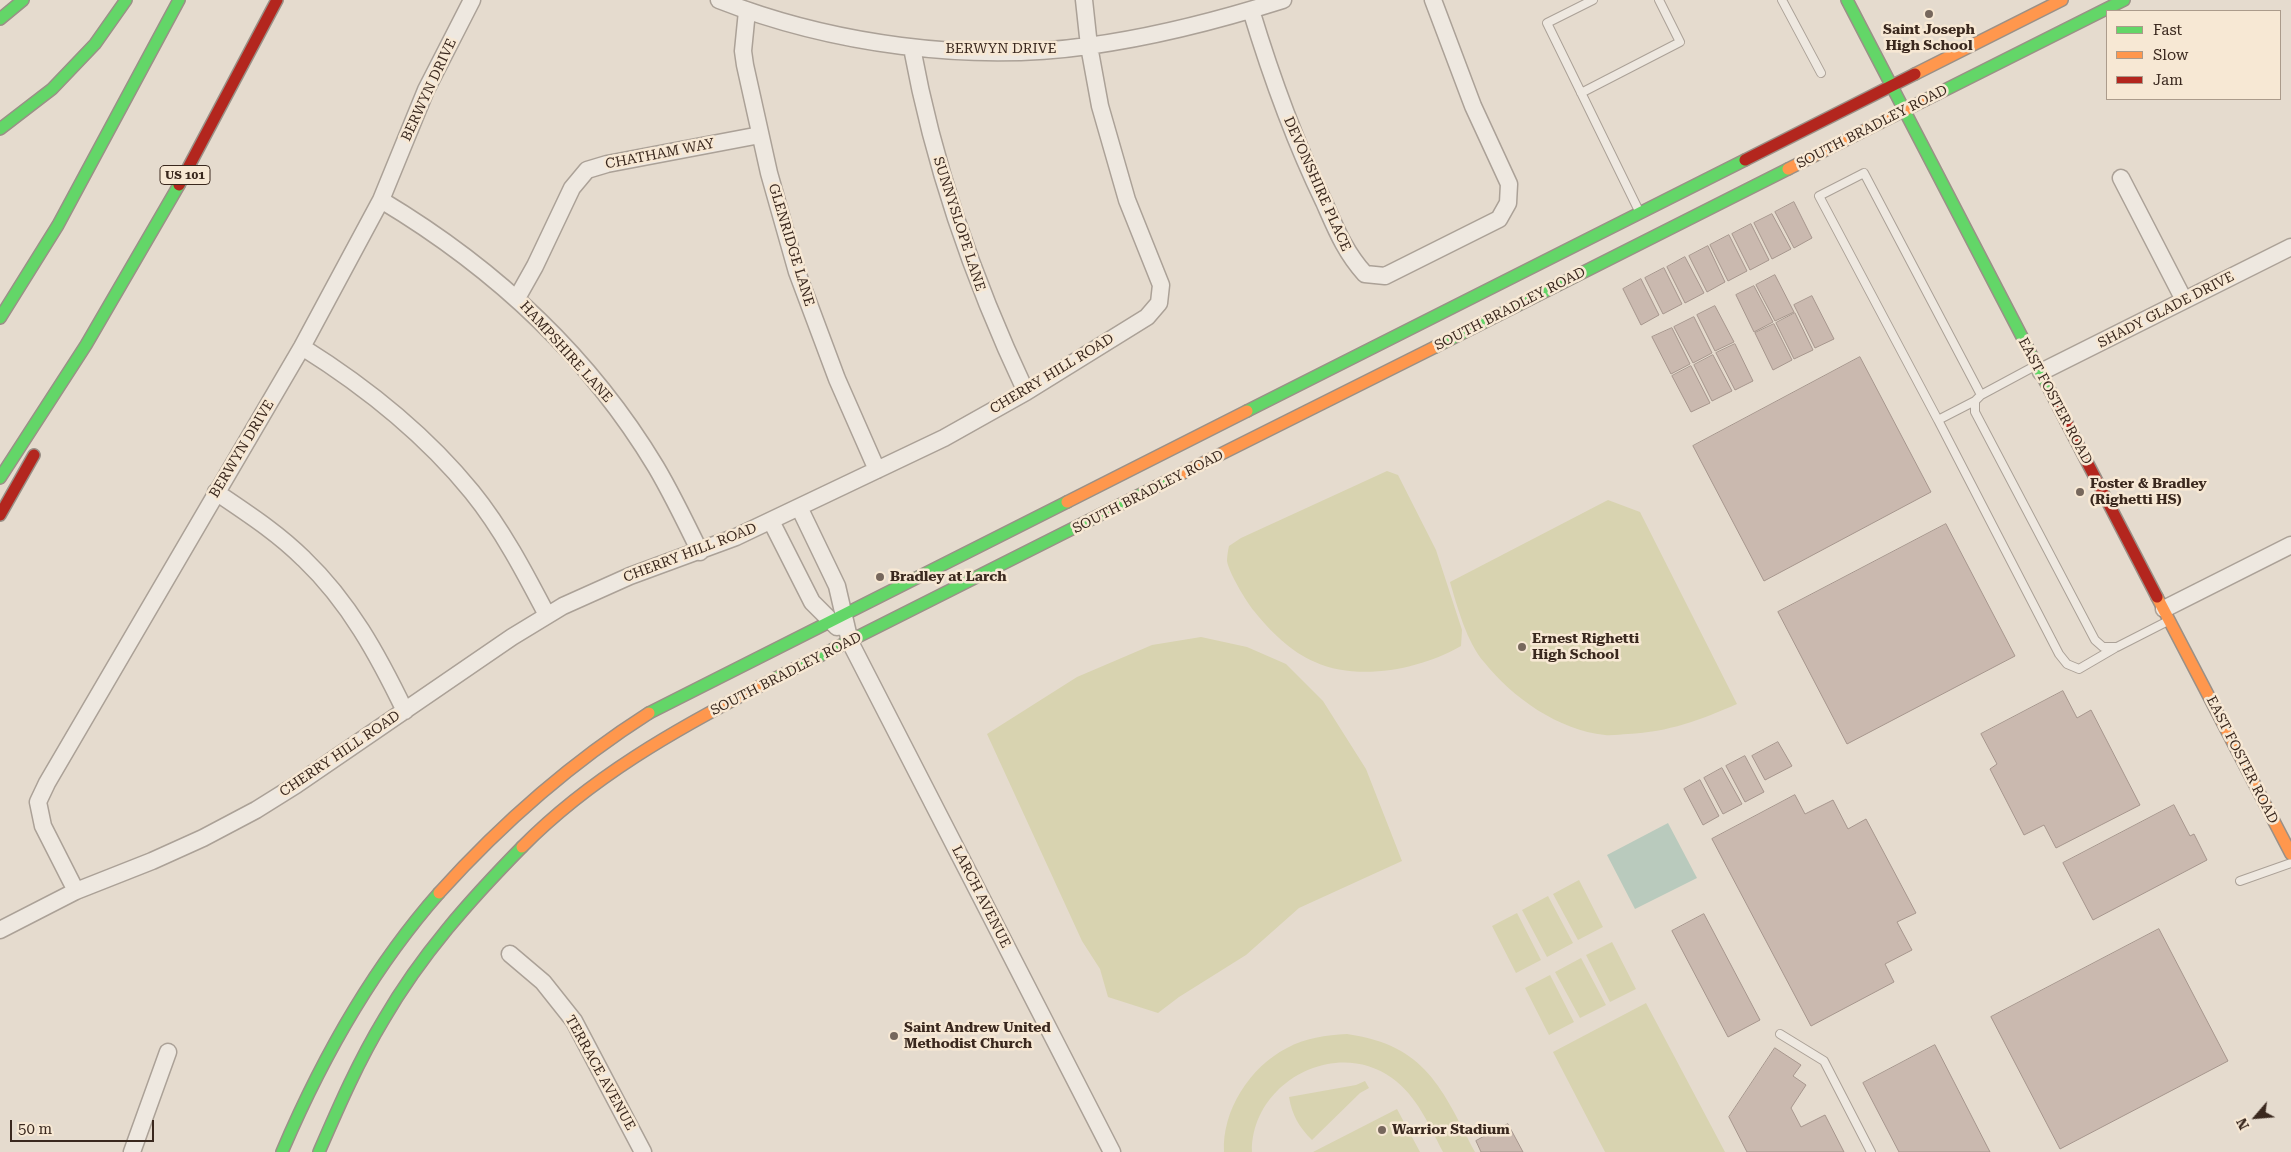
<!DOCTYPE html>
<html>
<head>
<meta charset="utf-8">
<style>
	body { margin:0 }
	#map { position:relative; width:2291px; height:1152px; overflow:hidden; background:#e5dbce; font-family:"Roboto Serif",serif }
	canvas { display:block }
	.legend { position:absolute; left:2106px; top:10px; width:175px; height:90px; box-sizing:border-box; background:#f7e8d4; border:1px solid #ab9b8b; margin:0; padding:6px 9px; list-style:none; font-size:15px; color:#3a281e }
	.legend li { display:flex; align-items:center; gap:10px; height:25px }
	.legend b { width:25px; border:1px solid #ab9b8b }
	.north { position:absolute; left:2231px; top:1092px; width:50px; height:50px; -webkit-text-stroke:4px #f7e8d4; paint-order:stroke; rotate:243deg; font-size:14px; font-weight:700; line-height:20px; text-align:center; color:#3a281e }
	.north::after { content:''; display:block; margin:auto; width:18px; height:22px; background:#3a281e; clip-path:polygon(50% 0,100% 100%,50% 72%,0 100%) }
	.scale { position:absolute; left:10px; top:1120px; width:144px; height:22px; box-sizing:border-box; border:2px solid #3a281e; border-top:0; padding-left:6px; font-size:15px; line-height:18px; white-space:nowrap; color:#3a281e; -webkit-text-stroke:4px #f7e8d4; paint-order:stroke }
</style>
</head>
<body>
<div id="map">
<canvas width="2291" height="1152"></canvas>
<ul class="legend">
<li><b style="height:6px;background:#63d668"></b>Fast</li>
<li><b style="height:6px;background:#ff974d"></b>Slow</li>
<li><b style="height:6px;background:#b3261e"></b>Jam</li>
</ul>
<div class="north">N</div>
<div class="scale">50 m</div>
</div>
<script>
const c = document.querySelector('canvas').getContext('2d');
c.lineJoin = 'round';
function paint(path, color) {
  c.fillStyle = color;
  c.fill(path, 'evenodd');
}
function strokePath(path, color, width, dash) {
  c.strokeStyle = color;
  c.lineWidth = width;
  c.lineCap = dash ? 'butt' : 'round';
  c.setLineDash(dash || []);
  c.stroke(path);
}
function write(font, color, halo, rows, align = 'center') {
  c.font = font + ' "Roboto Serif",serif';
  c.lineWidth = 5;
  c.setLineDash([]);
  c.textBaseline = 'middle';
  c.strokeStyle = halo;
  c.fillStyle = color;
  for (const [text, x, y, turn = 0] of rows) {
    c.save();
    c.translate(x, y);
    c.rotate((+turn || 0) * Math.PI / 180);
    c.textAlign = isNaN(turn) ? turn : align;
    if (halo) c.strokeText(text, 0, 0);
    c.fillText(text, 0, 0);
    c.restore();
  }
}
paint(new Path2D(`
	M1387,471L1398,475L1436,550L1462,630L1461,646C1421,669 1359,682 1315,662C1291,652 1270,631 1254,611C1246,601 1229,573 1227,561C1227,557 1228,550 1229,546L1241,538Z
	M1608,500L1640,512L1737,704C1700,720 1669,732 1628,734C1621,734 1612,736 1605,735C1558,730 1513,698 1484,662C1467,643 1457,606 1450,582Z
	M1201,637L1247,647L1286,664L1323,701L1366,769L1402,861L1299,908L1246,955L1179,997L1158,1013L1108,997L1100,969L1082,941L987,734L1077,677L1152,645Z
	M1579,880L1603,927L1578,940L1553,894Z
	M1548,896L1573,943L1547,957L1522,910Z
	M1517,913L1541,960L1516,973L1492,926Z
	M1612,942L1636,989L1610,1002L1586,955Z
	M1581,958L1606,1005L1580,1018L1555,972Z
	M1550,975L1574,1022L1549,1035L1525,988Z
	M1646,1003L1725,1152H1605L1553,1052Z
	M1347,1034C1426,1045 1442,1089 1475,1152H1443C1429,1125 1417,1096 1392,1078C1335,1037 1251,1083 1252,1152H1224C1222,1110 1250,1067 1287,1048C1305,1038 1326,1035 1347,1034Z
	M1365,1081L1369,1088L1360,1093L1312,1140C1299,1127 1292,1115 1289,1097L1356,1085Z
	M1397,1109L1420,1152H1313Z`), '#d8d3b0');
paint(new Path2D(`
	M1668,823L1697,878L1635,909L1607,855Z`), '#b9cabd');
const building = new Path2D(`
	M1794,202L1812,238L1794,248L1775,212Z
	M1772,214L1791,249L1772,259L1754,223Z
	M1751,224L1769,260L1750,270L1732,234Z
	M1729,235L1747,271L1728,281L1710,245Z
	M1708,246L1725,282L1707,292L1689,256Z
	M1685,257L1704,293L1685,303L1667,267Z
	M1664,268L1682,304L1663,314L1645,278Z
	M1775,275L1794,312L1775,321L1756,285Z
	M1641,279L1659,315L1641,325L1623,289Z
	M1754,286L1773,322L1754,332L1736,295Z
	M1812,296L1834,339L1815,348L1794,305Z
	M1715,306L1734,342L1715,351L1697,315Z
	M1795,313L1813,350L1794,359L1776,323Z
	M1694,317L1712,353L1693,363L1674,327Z
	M1774,324L1792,360L1773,370L1755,333Z
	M1672,328L1690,364L1671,374L1652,337Z
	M1735,344L1753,381L1735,390L1716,353Z
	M1713,355L1732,391L1712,401L1694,365Z
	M1860,357L1931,492L1764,581L1693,446Z
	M1691,366L1710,403L1691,412L1672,376Z
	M1946,524L2015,656L1847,744L1778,612Z
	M2063,691L2077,718L2091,710L2140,805L2056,848L2044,825L2024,835L1990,769L1997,764L1981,734Z
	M1778,742L1792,766L1765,780L1752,756Z
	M1745,756L1764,792L1745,802L1726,766Z
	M1722,768L1742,804L1723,814L1704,778Z
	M1700,780L1719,816L1703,825L1684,789Z
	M1795,795L1805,814L1833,800L1848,829L1866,819L1916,913L1897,922L1912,950L1885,964L1894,982L1811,1026L1712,839Z
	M2174,805L2190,836L2194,834L2207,860L2093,920L2063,863Z
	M1704,914L1760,1020L1728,1037L1672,931Z
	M2159,929L2228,1061L2060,1149L1991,1017Z
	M1935,1045L1990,1152H1899L1863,1083Z
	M1775,1048L1801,1065L1793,1076L1806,1085L1791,1108L1801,1127L1825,1115L1844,1152H1747L1729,1117Z
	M1508,1124L1523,1152H1481L1476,1141Z`);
paint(building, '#cab9af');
strokePath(building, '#a6968d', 1);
const lane = new Path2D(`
	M1593,0L1547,23L1639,211
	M1782,0L1821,73
	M1581,93L1680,42L1659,0
	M2035,366L1981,395L1975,401V412L2095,640L2103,647H2117L2168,621
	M1975,401L1938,420L1819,196L1864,173L1981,395
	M1938,420L2059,654L2067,664L2079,669L2115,648
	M2240,881L2291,863
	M1780,1034L1824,1061L1871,1152`);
const street = new Path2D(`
	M719,0C831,44 969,63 1088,46C1154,37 1220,20 1283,0
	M1251,10C1271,76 1294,140 1324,202C1336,229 1345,252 1365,274L1385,276L1499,219L1508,203L1509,184L1473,106L1433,0
	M747,11L743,51L745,65L769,173L797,272L837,379L877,470
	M912,48C934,168 974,282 1026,392
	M2121,178L2184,300
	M381,200C493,267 588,354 656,467C672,494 686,523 700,552
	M517,298L535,266L572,188L587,170L607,164L760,135
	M302,347C366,387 424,433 472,492C502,529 525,573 547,615
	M2041,372L2291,247
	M216,492C247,513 278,533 304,559C349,602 378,655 405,711
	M799,507L837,586L850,642L1112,1152
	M771,521L812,602L837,627
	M2164,609L2291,545
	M76,891L43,826L38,802L47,783L302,347L381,200L426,90L472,0
	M0,930L76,891L152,861L203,838L256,810L296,785L512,637L563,606L630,576L736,537L944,438L1026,392L1147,317L1159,303L1161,285L1127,200L1100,106L1089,46L1084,0
	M510,954L543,982L574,1021L643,1152
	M132,1152L168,1052`);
const fast = new Path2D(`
	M1847,0L2059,408
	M0,19L23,0
	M1925,100L2124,0
	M0,129L52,89L95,44L126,0
	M0,318L58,225L179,0
	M1435,347L1788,169
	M1247,411L1745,160
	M0,478L86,345L179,185
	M762,685L1177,476
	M649,713L1067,502
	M282,1152C322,1058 371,970 439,893
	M319,1152C339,1106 358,1062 384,1019C421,955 470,900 522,847`);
const slow = new Path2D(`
	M1915,74L2062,0
	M1788,169L1925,100
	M1177,476L1435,347
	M1067,502L1247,411
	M2157,597L2291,854
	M522,847C590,778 676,729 762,685
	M439,893C503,822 569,764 649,713`);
const jam = new Path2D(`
	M1745,160L1915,74
	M179,185L277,0
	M2059,408L2157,597
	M0,515L34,455`);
strokePath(lane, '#aba197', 10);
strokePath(street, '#aba197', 19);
strokePath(fast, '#9a9087', 14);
strokePath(slow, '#9a9087', 14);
strokePath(jam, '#9a9087', 14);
strokePath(lane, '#eee8e0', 8);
strokePath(street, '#eee8e0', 16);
strokePath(fast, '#63d668', 11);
strokePath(slow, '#ff974d', 11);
strokePath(jam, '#b3261e', 11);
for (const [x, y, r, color] of [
	[1929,14,5,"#76675c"],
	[2080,492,5,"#76675c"],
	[880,577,5,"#76675c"],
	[1522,647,5,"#76675c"],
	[894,1036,5,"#76675c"],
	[1382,1130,5,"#76675c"]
]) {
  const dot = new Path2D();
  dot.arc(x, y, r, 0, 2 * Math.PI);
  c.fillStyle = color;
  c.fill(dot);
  strokePath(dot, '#f7e8d4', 2);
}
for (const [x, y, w] of [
	[185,175,50]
]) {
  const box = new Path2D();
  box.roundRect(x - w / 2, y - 9.5, w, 19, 4);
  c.fillStyle = '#f7e8d4';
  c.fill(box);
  strokePath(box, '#3a281e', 1);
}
write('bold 12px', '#3a281e', null, [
	["US 101",185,175]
]);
write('bold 14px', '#3a281e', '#f7e8d4', [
	["Saint Joseph",1929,30,"center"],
	["High School",1929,46,"center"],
	["Foster & Bradley",2090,484],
	["(Righetti HS)",2090,500],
	["Bradley at Larch",890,577],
	["Ernest Righetti",1532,639],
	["High School",1532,655],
	["Saint Andrew United",904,1028],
	["Methodist Church",904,1044],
	["Warrior Stadium",1392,1130]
], 'left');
write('14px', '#3a281e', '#f7e8d4', [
	["BERWYN DRIVE",1001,49],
	["BERWYN DRIVE",429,90,-65],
	["SOUTH BRADLEY ROAD",1872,127,-27],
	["CHATHAM WAY",660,154,-11],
	["DEVONSHIRE PLACE",1317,184,66],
	["SUNNYSLOPE LANE",959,224,72],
	["GLENRIDGE LANE",791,245,73],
	["SOUTH BRADLEY ROAD",1510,309,-27],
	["SHADY GLADE DRIVE",2166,310,-27],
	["HAMPSHIRE LANE",566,352,48],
	["CHERRY HILL ROAD",1052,374,-31],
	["EAST FOSTER ROAD",2055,401,62],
	["BERWYN DRIVE",242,449,-59],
	["SOUTH BRADLEY ROAD",1148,492,-27],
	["CHERRY HILL ROAD",690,553,-21],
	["SOUTH BRADLEY ROAD",786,674,-27],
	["CHERRY HILL ROAD",340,754,-34],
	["EAST FOSTER ROAD",2242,760,63],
	["LARCH AVENUE",981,897,63],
	["TERRACE AVENUE",600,1073,61]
]);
</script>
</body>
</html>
